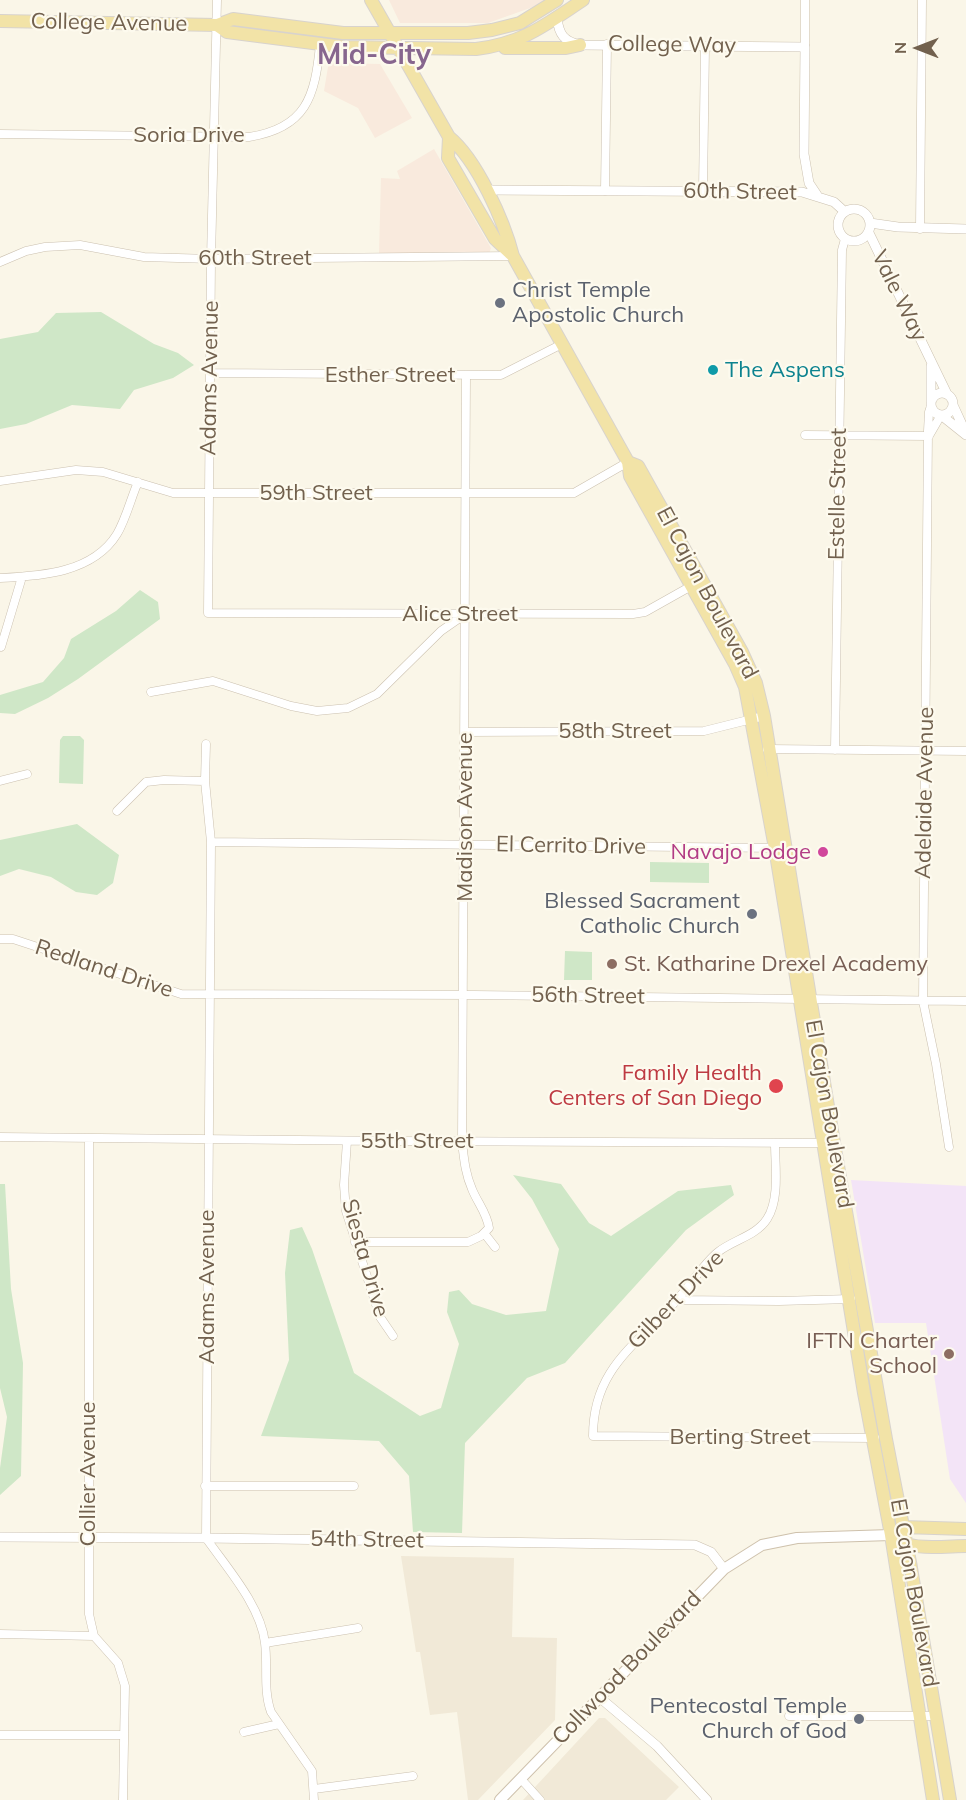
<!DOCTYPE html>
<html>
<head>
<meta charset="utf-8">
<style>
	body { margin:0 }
	#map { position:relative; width:966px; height:1800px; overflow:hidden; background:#faf6e8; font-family:Mulish,sans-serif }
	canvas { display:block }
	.north { position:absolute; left:888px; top:18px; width:60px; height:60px; -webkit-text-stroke:4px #fdfaee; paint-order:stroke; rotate:270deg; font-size:16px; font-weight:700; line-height:24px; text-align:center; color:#72614e }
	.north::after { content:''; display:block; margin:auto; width:21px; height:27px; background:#72614e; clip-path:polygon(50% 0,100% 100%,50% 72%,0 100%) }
</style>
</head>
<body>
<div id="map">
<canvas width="966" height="1800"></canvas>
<div class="north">N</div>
</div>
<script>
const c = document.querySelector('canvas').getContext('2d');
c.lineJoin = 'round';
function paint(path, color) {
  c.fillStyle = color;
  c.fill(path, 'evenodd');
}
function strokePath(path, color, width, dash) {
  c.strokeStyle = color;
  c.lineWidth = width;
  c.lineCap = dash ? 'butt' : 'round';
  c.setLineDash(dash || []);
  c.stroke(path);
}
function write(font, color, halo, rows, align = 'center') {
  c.font = font + ' Mulish,sans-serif';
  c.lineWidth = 4.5;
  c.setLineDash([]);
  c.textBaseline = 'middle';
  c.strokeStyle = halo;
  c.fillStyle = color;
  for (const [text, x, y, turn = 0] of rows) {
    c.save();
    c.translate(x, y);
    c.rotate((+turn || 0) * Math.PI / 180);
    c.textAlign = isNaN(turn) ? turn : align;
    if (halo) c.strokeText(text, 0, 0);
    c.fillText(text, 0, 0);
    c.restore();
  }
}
paint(new Path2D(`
	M401,1556L514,1558L512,1637L557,1638L555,1720L478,1800H468L457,1712L430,1715L420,1652H416Z
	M599,1718H605L679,1787L666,1800H523Z`), '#f1e9d7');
paint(new Path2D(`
	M389,0H545L533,7L488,23H400Z
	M331,63L380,64L412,118L375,138L358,108L324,91L328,67Z
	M434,149L491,248L489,254L379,253L381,178L400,179L397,171Z`), '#f9eadd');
paint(new Path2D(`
	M851,1180L966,1186V1503L950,1479L926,1323H875Z`), '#f3e4f7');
paint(new Path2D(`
	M101,312L154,344L178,353L194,365L173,378L134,390L120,409L72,405L26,424L0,429V339L38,332L56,313Z
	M140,590L158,602L160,619L78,679L48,698L15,714L0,713V695L43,682L64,658L71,639L116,611Z
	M63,736H80L84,740L83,784L59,783L60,740Z
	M77,824L119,855L113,883L97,895L76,892L51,877L19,869L0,876V840Z
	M650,862L709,863V883L650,882Z
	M565,951L592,952V980H564Z
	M513,1175L561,1184L589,1223L611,1236L678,1191L731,1185L734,1195L686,1230L565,1363L527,1378L465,1443L462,1533L413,1532L409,1476L379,1441L261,1436L289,1360L285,1273L290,1230L302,1227L312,1249L354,1373L420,1416L441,1408L459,1344L447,1312L449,1292L459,1290L472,1304L506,1315L546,1311L559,1249L532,1199Z
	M0,1184H5L11,1289L23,1363L21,1476L0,1495V1468L7,1417L0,1388Z`), '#cfe7c7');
const minor = new Path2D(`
	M217,0L211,259L208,613L633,614L645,612L693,585
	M805,47V0
	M0,134L249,137C306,128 315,97 320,45
	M605,191L607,44
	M703,191L705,46
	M920,229L922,0
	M0,262L26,251L45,247L80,245L144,257L211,259L513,256
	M210,373L501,375L562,344
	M466,375L462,1142C464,1158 465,1173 472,1189C477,1202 487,1213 489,1228L484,1233L495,1247
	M931,406L929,412L928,431L923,1001L936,1064L949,1147
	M930,434L941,415
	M805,435L929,436
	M0,481L76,470L103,472L173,493H574L628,462
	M0,578C41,576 93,573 117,534C126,519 131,498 138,482
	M1,647L22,577
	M151,692L213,681L291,706L317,711L348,708L377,694L441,631L464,615
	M465,732L704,731L764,716
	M206,744L205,781L211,842L206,1538C227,1568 261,1606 265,1643C268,1666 263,1690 271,1712L312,1771L314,1800
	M767,749L966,751
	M835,750L842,250L845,239
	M0,781L27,774
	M117,811L146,782L164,780L205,781
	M211,842L779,848
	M0,939H13L181,994L474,995L966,1001
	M0,1137L396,1141L826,1143
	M89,1138V1614L94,1636L118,1663L125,1686L123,1800
	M347,1141L344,1185L346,1211L380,1317L393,1336
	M775,1143C775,1166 780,1199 767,1219C756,1236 733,1240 718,1252C704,1263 689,1287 676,1301C635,1346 593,1369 593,1436L875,1438
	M355,1242H468L481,1236L484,1233
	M677,1300L779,1301L851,1299
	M205,1486H354
	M0,1634L94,1636
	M265,1643L358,1628
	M789,1716H936
	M244,1732L279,1724
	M0,1735H124
	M521,1779L540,1800
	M314,1789L413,1776`);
const tertiary = new Path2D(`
	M557,18C559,35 564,41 580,45L805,47L804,154L809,183L817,195
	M486,190L802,192L834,202L845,212
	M838 225a16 16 0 1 1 32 0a16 16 0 1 1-32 0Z
	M870,223L898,227L966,229
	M869,233L947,394
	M931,366V402
	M931 404a11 11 0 1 1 22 0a11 11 0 1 1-22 0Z
	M953,405L965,431
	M941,415L966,435
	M0,1537L206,1538L695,1545L711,1552L724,1569
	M599,1697L657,1746L707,1800`);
const secondary = new Path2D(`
	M500,1800L724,1569L762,1545L797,1538L891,1535`);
const primary = new Path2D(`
	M371,0L449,137C477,160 504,221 513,256L628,462L630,476L735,664L745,687L775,848L864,1393L891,1535L933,1800
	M0,21L217,25L233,19L343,33H468L492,30L520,23L557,0
	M217,25L227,32L344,47L476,49C524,43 545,25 583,0
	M505,48H566L580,45
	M449,137L448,158L495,239L513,256
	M628,462L638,466L742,652L756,683L764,716L834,1143L886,1439L910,1562L950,1800
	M897,1532L903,1527L966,1529
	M902,1542C916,1550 949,1546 966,1546`);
strokePath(minor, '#cbc0af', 9);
strokePath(tertiary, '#cbc0af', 10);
strokePath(secondary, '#cec1ac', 12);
strokePath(primary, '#d8d3cd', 14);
strokePath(minor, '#fff', 8);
strokePath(tertiary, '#fff', 9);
strokePath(secondary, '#fff', 10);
strokePath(primary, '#f2e3a7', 12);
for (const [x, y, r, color] of [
	[500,303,6,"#6b7280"],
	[713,370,6,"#0f9aa8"],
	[823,852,6,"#d1479c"],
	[752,914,6,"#6b7280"],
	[612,964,6,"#8d6e63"],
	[776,1086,8,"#e0444e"],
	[949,1354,6,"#8d6e63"],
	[859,1719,6,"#6b7280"]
]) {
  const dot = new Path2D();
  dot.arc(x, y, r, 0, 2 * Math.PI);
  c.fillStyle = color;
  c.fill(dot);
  strokePath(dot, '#fdfaee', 2);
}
write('22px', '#72614e', '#fdfaee', [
	["College Avenue",109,23,1],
	["College Way",672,45,1],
	["Soria Drive",189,135],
	["60th Street",740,192,1],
	["60th Street",255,258],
	["Vale Way",899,296,64],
	["Esther Street",390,375],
	["Adams Avenue",210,378,-89],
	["59th Street",316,493],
	["Estelle Street",838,494,-89],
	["El Cajon Boulevard",707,593,62],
	["Alice Street",460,614],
	["58th Street",615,731],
	["Adelaide Avenue",925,793,-89],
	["Madison Avenue",465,817,-90],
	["El Cerrito Drive",571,846,1],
	["Redland Drive",104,969,18],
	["56th Street",588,996,1],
	["El Cajon Boulevard",829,1114,80],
	["55th Street",417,1141],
	["Siesta Drive",365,1258,74],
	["Adams Avenue",207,1287,-90],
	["Gilbert Drive",676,1300,-46],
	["Berting Street",740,1437],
	["Collier Avenue",88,1474,-90],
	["54th Street",367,1540,1],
	["El Cajon Boulevard",914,1593,80],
	["Collwood Boulevard",627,1668,-46]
]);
write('22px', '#5b616d', '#fdfaee', [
	["Christ Temple",512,290,"left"],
	["Apostolic Church",512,315,"left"],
	["Blessed Sacrament",740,901],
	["Catholic Church",740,926],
	["Pentecostal Temple",847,1706],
	["Church of God",847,1731]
], 'right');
write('22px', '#0d838f', '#fdfaee', [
	["The Aspens",725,370]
], 'left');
write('22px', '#b23c85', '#fdfaee', [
	["Navajo Lodge",811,852]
], 'right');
write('22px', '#785e54', '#fdfaee', [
	["St. Katharine Drexel Academy",624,964],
	["IFTN Charter",937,1341,"right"],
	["School",937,1366,"right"]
], 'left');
write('22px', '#be3a42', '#fdfaee', [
	["Family Health",762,1073],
	["Centers of San Diego",762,1098]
], 'right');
write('bold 28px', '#87668e', '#fdfaee', [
	["Mid-City",374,56]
]);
</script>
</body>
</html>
